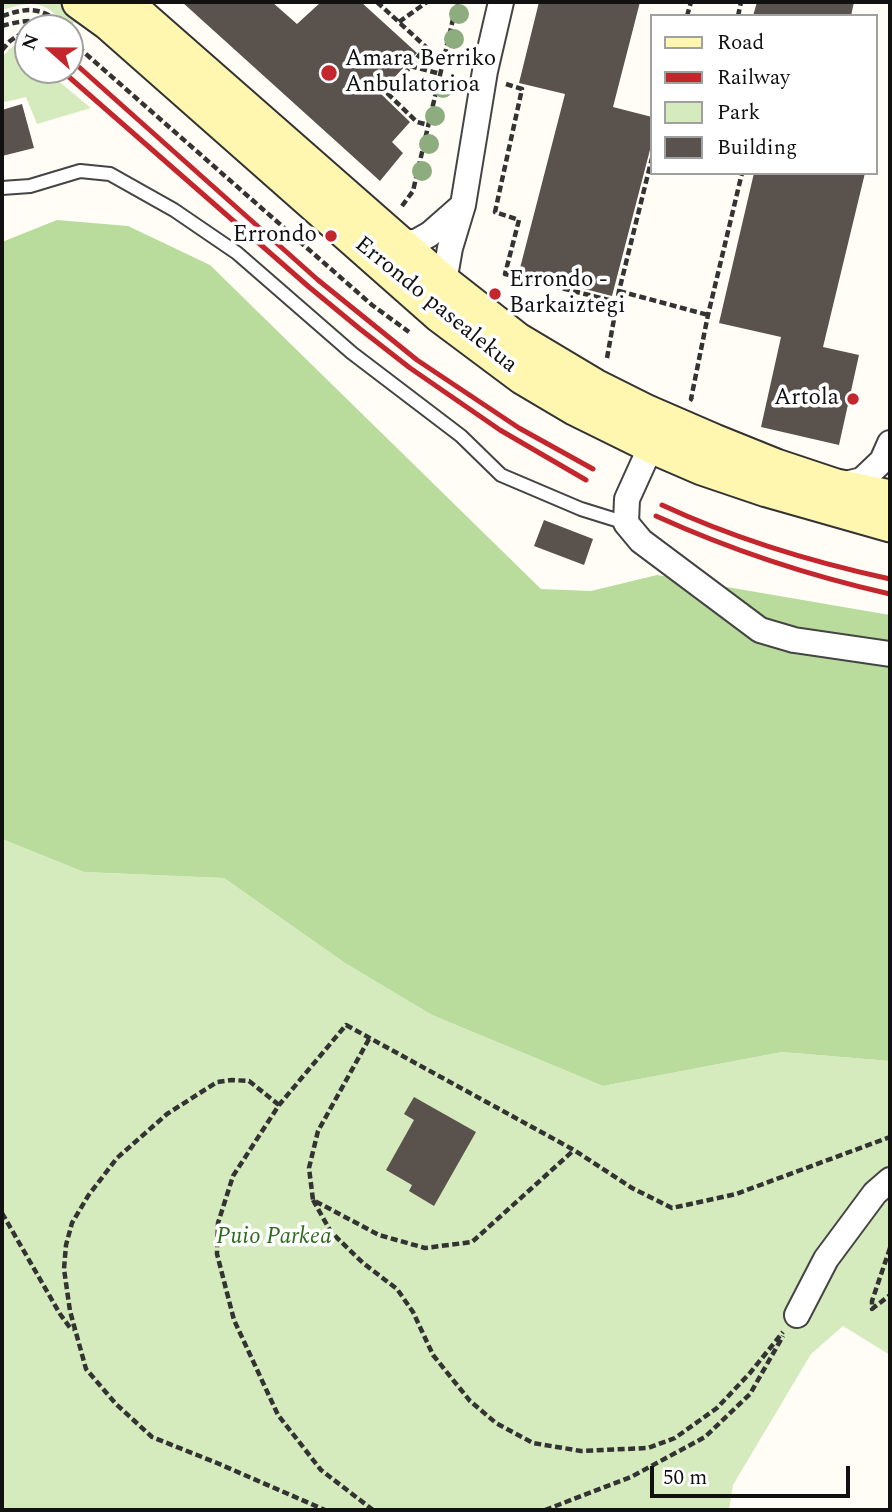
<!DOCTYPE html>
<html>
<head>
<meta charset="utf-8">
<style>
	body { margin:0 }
	#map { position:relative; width:892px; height:1512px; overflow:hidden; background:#fffdf5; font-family:Spectral,serif }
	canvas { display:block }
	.frame { position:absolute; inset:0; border:4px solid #111; pointer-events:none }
	.legend { position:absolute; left:650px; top:14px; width:228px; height:161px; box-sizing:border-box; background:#fff; border:2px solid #a0a0a0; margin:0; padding:9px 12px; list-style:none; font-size:21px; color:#111 }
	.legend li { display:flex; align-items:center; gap:14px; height:35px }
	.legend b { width:35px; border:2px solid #a0a0a0 }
	.north { position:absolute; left:14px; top:14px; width:70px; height:70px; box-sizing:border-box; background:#fff; border:2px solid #a0a0a0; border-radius:50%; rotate:291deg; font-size:19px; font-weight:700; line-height:28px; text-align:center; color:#111 }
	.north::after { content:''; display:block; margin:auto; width:24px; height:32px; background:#c4262e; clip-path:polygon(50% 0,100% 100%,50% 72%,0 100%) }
	.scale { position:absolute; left:650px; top:1466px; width:200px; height:32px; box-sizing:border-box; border:4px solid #111; border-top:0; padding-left:9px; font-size:21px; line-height:24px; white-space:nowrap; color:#111; -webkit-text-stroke:5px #fff; paint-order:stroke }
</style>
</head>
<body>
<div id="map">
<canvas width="892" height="1512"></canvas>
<div class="frame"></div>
<ul class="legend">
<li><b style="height:9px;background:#fff6b0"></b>Road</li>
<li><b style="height:9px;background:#c4262e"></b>Railway</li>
<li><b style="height:19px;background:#d5ebbd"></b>Park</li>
<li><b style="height:19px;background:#5a524d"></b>Building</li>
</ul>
<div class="north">N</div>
<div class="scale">50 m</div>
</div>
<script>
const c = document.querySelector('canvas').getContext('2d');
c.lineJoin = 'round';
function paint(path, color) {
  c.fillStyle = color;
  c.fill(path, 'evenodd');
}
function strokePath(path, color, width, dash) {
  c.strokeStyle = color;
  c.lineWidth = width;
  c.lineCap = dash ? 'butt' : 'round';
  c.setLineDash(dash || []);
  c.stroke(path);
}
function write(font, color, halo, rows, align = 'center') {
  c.font = font + ' Spectral,serif';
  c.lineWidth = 7;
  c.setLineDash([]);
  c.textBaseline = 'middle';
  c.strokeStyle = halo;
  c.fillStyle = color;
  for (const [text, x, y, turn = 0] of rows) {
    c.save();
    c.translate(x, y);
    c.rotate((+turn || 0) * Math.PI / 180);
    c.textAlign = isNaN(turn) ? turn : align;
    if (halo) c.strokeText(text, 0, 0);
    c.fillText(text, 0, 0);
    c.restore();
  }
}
paint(new Path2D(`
	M8,2H58L76,12L91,30L79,23H66C41,0 33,1 2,10V4Z
	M28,39V70H45L91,108L37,124L26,97L5,102L2,99V60C6,49 17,43 28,39Z
	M2,839L84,872L224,878L345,963L432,1015L603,1086L782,1052L890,1061V1355L843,1326L811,1354L733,1485L729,1510H2Z`), '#d5ebbd');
paint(new Path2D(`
	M57,220L128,226L210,265L541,589L591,591L657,575L890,615V1061L782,1052L603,1086L432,1015L345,963L224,878L84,872L2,839V242Z`), '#b9dc9c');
paint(new Path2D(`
	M182,2H272L297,24L321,2H361L417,53L380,93L410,122L392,142L403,153L380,181Z
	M539,2H640L613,107L652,117V142L612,296L519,272L565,94L519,83Z
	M757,2H854L851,16H753Z
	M22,104L34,148L2,156V110Z
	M754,173H865L823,347L859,355L839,445L761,427L781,337L719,323Z
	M544,520L593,539L584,565L534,546Z
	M414,1097L476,1132L434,1206L409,1191L412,1185L386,1170L414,1120L404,1114Z`), '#5a524d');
const lane = new Path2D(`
	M2,188L30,186L80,171L110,174L174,210L237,253L352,353L461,436L501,475L581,509L626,523`);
const street = new Path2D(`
	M398,242H416L430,234L463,205
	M430,285L444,282L450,248L463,205L485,71L501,2
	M649,431L651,446L627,499L626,523L641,541L760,630L794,640L890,654
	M837,486L862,480L882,461L890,443
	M797,1315L826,1259L875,1193L890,1180`);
const secondary = new Path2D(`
	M79,2L108,23L439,315L522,377L576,409L651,446L702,468L767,490L890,525
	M125,2L444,282L518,340L595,386L647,412L714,441L776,466L836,486L890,497`);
strokePath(lane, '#444', 16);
strokePath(street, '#444', 28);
strokePath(secondary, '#333', 37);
strokePath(new Path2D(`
	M377,2L426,47L388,94L417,122L428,125
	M2,16C21,10 34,6 52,17
	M687,16L691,2
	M738,16L741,2
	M399,22L427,2
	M2,26C24,20 35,18 56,28
	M29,28L39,21L46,13
	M70,40L372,305L409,332
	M2,50L10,41L28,29
	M410,66L441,74
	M506,84L522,89L495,212L519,220L505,274L617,302
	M402,206L413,191L457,2
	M619,291L708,315
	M607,358L619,291L652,158
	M693,400L691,399L708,315L742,173
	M369,1039L318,1131L309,1168L313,1200L379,1235L425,1248L472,1242L574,1150
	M279,1105L249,1081L232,1080L217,1082L167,1114L117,1158L88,1196L72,1223L66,1245L64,1269L70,1311L86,1369L116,1404L152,1437L217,1463L325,1510
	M313,1200L331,1232L363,1263L397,1289L413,1312L433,1355L470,1401L496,1423L533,1443L581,1451L648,1448L675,1438L717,1408L750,1373L783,1332
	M2,1213L60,1314L71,1329H74
	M890,1248L872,1301V1309L890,1295
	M373,1510L321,1470L278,1415L234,1320L217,1254L218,1223L233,1176L279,1105L346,1025L574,1150L632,1188L672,1208L736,1194L890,1137
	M545,1510L631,1477L705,1437L750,1394L783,1336`), '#333', 4.5, [7, 3.5]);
strokePath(lane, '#fff', 12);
strokePath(street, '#fff', 24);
strokePath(secondary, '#fff6b0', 33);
strokePath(new Path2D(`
	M70,59L318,280L417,360L519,428L593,469
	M61,70L309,287L360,329L410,368L500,430L586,480
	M662,505C735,539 812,562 890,579
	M656,516C731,550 810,576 890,594`), '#c4262e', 5);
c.fillStyle = '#8dad7f';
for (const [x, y] of [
	[459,14],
	[454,39],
	[443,88],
	[435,116],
	[429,144],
	[422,171]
]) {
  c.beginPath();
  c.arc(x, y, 10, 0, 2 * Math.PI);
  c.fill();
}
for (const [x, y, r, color] of [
	[329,73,9,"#c4262e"],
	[331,236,7,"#c4262e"],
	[495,294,7,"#c4262e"],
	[853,399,7,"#c4262e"]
]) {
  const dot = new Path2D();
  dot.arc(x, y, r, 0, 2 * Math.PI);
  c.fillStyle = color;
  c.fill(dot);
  strokePath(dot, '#fff', 2.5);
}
write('23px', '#111', '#fff', [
	["Amara Berriko",345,60],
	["Anbulatorioa",345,86],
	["Errondo",317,236,"right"],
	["Errondo -",509,281],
	["Barkaiztegi",509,307],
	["Artola",839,399,"right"]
], 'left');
write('23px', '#111', '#fff', [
	["Errondo pasealekua",435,306,39]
]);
write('italic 23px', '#2f6b1f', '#fff', [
	["Puio Parkea",274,1238]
]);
</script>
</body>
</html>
